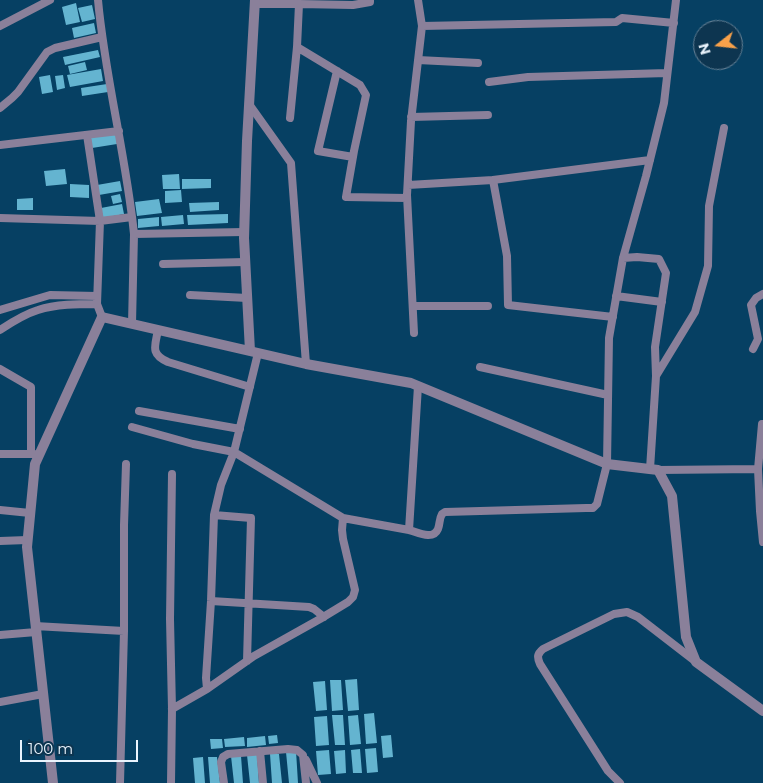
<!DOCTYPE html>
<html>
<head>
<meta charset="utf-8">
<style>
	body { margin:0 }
	#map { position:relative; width:763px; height:783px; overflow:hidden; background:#064063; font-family:Montserrat,sans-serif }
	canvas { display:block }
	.north { position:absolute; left:693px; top:20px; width:50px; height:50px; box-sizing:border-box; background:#0d3550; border:1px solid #658195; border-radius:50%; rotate:254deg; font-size:14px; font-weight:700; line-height:20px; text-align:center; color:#eaf4fd }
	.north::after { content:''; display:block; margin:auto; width:18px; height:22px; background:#f8a14a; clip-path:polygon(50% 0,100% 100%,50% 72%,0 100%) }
	.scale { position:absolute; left:20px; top:740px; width:118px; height:22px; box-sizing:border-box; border:2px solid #eaf4fd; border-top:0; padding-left:6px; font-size:15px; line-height:18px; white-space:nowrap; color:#eaf4fd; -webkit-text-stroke:4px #0d3550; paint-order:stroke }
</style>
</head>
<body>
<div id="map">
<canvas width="763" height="783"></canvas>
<div class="north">N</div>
<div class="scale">100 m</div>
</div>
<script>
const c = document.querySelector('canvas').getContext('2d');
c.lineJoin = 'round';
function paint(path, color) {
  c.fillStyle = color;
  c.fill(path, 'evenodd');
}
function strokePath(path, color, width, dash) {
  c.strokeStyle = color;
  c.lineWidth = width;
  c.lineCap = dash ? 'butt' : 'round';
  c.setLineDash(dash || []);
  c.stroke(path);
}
paint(new Path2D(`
	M76,3L80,22L66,25L62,7Z
	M92,5L95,19L82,22L78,8Z
	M94,23L96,33L74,38L72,28Z
	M98,50L100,57L65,65L63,57Z
	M85,62L87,70L70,74L68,66Z
	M101,69L103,81L70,87L67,75Z
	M50,75L53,92L42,94L39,77Z
	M63,75L65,88L57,90L55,76Z
	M107,84L108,92L82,96L81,88Z
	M116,134L117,144L92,148L90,137Z
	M65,169L67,184L46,186L44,171Z
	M179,174L180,189H163L162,175Z
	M182,179H211V188L182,189Z
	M120,181L122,191L99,195L97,185Z
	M70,184L89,185V198L70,197Z
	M181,190L182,202L165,203V191Z
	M120,194L122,202L113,204L111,196Z
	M33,198V210H17V199Z
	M159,199L162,213L137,216L135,202Z
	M219,202V210L190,212L189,203Z
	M122,204L124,214L103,218L101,208Z
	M228,214V223L188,225L187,215Z
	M183,215L184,224L162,226L161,217Z
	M159,217V226L138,228V219Z
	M357,679L359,710L348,711L345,680Z
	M330,680H341L343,710L332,711Z
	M325,681L327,710L316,711L313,682Z
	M374,713L377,743L366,744L364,714Z
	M332,715H343L345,745H335Z
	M358,715L361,744L350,745L348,716Z
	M327,716L329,745L316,746L314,717Z
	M277,735L278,743L269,744L268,736Z
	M391,735L393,757L383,758L381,736Z
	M265,736L266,745L247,747V738Z
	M244,737L245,746L225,747L224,739Z
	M210,739H222L223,748L211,749Z
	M376,748L378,772L367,773L365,749Z
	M360,749L362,773H353L351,750Z
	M329,750L331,774L318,775L316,751Z
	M345,750L346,773L336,774L334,751Z
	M296,751L298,783H289L286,752Z
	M257,754L259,783H250L247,755Z
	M270,754H279L282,783H272Z
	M231,756H241L243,783H234Z
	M203,757L205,783H195L193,758Z
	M208,757H217L220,783H210Z`), '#64b4d0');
strokePath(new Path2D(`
	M98,0C105,78 126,155 134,234L244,232
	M255,4H299L297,47L360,85L366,95L354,151L346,197L407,198
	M299,4L353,5L370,2V0
	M0,26L50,0
	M422,26L616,22L622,18L674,23
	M418,60L478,63
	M337,71L318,151L353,157
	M489,82L528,77L667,73
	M249,104L291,163L306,364
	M0,108L12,98L18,92L47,52L55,48L102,37
	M411,117L488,115
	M290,118L297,47
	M87,135L100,221L97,304
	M0,145L119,131
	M493,180L507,256L508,305L613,317
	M408,185L493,180L650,160
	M0,218L100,221L132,217
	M623,258L637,257L659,259L666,273L655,347L656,376
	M163,264L245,262
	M190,295L247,298
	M616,296L662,302
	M413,306H488
	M0,310L50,295L97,296
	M132,324L134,234
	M0,330C12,322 25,314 38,310C56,304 78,304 97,304L102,317
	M158,330C155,346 150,354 168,362L250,387
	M414,333L407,195L411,121L422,26L418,0
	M753,349L758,339L751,305L756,298L763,294
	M258,353L234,452L343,518L409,530L418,386
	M480,367L608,395
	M0,369L31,387V454
	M139,411L240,429
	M132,427L193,444L234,452L221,485L214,515L211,601L206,678L207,689
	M0,454H35
	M650,469L656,376L695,312L708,266L709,206L724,128
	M758,469L762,424
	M658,470L758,469L760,511L763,542
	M0,510L30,513
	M214,515L251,518L247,661
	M409,530C417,532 433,541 438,529C440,524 439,519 442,514L445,512L586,508H593L597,504L607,464L609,338L623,258L646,176L664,103L676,0
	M0,541L27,540
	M211,601L309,607L314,609L324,617
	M35,626L124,631L120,783
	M124,631V525L126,464
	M0,635L36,632
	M0,702L43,694
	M172,709L207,689L254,656L320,619L348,602L353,597L355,590L343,539L342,530L343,518
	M260,751L263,783
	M306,760L317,783
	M171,783L172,709L170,619L172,474
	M224,783L221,762L223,757L228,754L288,749L297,750L303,755L306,783
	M620,783L608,771L540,664C537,657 537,654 543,649L614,614L627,612L638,617L695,661`), '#8a809a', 8);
strokePath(new Path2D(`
	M250,351L244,238L247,141L255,0
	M53,783L27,547L35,464L102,317L306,364L411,383L607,464L658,470L672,496L686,637L696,662L763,711`), '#8a809a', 10);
</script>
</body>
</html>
